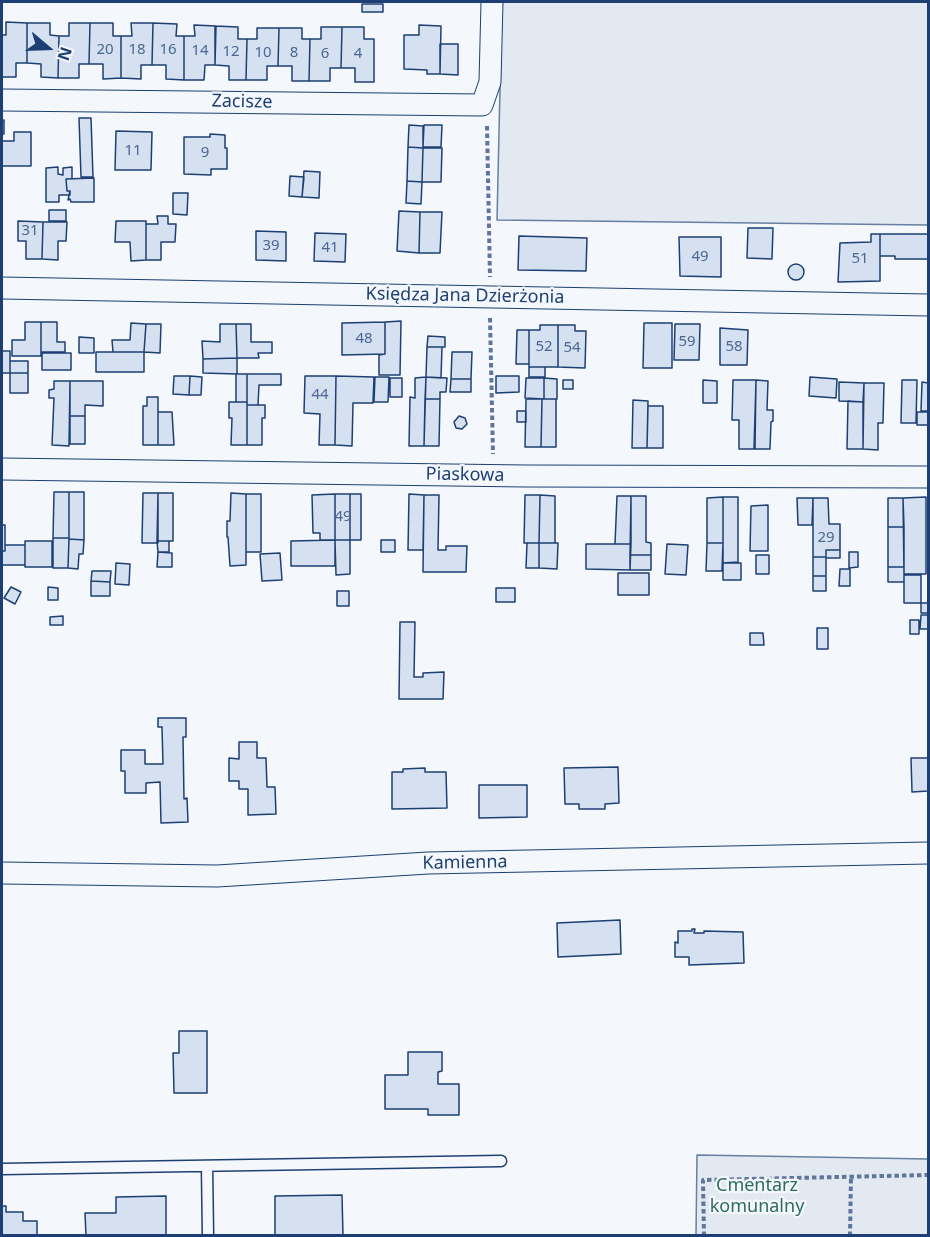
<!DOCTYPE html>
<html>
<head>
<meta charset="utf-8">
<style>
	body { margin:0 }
	#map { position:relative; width:930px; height:1237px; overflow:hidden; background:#f4f7fb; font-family:"Noto Sans",sans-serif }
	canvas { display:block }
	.frame { position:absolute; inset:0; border:3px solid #1d3f73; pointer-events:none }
	.north { position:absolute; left:18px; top:18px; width:60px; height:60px; -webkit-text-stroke:4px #f4f7fb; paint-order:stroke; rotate:109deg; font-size:16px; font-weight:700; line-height:24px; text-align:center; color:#1d3f73 }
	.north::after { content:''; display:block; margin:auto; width:21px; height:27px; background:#1d3f73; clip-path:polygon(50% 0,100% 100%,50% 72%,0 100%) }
</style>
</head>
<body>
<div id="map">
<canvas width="930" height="1237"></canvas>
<div class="frame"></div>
<div class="north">N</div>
</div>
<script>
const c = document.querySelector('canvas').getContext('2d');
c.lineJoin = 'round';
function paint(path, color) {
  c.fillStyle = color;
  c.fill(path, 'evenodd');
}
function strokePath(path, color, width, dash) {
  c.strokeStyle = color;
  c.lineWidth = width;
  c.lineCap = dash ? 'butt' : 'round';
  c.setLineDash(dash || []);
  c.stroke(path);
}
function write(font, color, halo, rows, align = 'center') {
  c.font = font + ' "Noto Sans",sans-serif';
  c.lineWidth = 4.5;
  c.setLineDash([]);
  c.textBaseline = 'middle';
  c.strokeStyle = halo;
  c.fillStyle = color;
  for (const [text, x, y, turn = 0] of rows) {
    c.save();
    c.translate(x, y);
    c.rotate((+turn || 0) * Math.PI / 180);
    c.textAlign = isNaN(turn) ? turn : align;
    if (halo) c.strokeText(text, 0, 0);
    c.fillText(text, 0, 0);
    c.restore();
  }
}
const green = new Path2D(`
	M502,2H928V225L497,220Z
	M697,1155L928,1159V1235H696Z`);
paint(green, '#e3e9f0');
strokePath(green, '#687fa3', 1.5);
const building = new Path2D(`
	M362,4H383V12H362Z
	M6,22L27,23V63H16V77H2V35H6Z
	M27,23H50V35L59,36L58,78L41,77V64L27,63Z
	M69,23H90L89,64H79V78H58L59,36H69Z
	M90,23H113V36H121V78L103,79V64H89Z
	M131,23H153L152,65H141V79L121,78V36H132Z
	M153,23L177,24L176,36H184V80L166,79V65H152Z
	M194,25L216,26L215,65H205L204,80H184V36H195Z
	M419,25L441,26L440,74H427V70L404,69V35H419Z
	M215,26L238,27V39H247L246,80H229V66L215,65Z
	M321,27H342L341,68H330V81H309L310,39H321Z
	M342,27H364V39H374V82H355V68H341Z
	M257,28H279L278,66H267V80H246L247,39H257Z
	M279,28H302V39H310L309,81H292V66H278Z
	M440,44H458V75L440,74Z
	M79,118H91L93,177H81Z
	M2,120H4V134H2Z
	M409,125L423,126V148L408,147Z
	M424,125H442L441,147H423Z
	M116,131L152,132L151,170H115Z
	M14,132H31V166H2V141H14Z
	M210,134L225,135V148H227V169H211V175L184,174V137H210Z
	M408,147L423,148L422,182L407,181Z
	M423,148H442L441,182H422Z
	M58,167V174L63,175V168L72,167V179H66L67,191H70V195H59V202H46V168Z
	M304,171L320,172L319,198L302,197Z
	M290,176L304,177L302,197L289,196Z
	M94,178V202H71L70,199L68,200L70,191H67L66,179Z
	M407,181L422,182L421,204L406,203Z
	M173,193H188L187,215L173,214Z
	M49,210H66V221H49Z
	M399,211L420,212L419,253L397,251Z
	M420,212H442L440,253H419Z
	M157,216H168V224H176L175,242H161V260H146V224H158Z
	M18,221L43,222L42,259H26V241H18Z
	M116,221H146V260L131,261L130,242H115Z
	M43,222H67L66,241H58V260L42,259Z
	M748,228H773L772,259L747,258Z
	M256,231L286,232V261L256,260Z
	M315,233L346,234L345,262L314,261Z
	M871,234H880V281L838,282L840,243L871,242Z
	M880,234H928V259H895V256H880Z
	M519,236L587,238L586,271L518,270Z
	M679,237H721V277L680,276Z
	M788 272a8 8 0 1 1 16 0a8 8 0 1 1-16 0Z
	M401,321L400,375H379V355L385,354V322Z
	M25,322H41V356H12V340H25Z
	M41,322H57V342H65V352H41Z
	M385,322V354L342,355V323Z
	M131,323L146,324L144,352H113L112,340H130Z
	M644,323H672V368H643Z
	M146,324H161L160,353L144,352Z
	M220,324H236L237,358L203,359L202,341L220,342Z
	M236,324H251V342H272V353H258L259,358H237Z
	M675,324H700L699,360H674Z
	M540,325H558V367H529V330H540Z
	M558,325H575V331H586L585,368L558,367Z
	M720,328L748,330L747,365H720Z
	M517,330H529V364H516Z
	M428,336L445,337V347H427Z
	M79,337L94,338V353H79Z
	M427,347H442L441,378L426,377Z
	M2,351H10V373H2Z
	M96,352H144V372H96Z
	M452,352H472L471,379H451Z
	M42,353H71V370H42Z
	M237,358V374L203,373V359Z
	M10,361H28V373H10Z
	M529,367H545V377H529Z
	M10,373H28V393H10Z
	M236,374H247V402H236Z
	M247,374H281V385H259L258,405H247Z
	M174,376H190L189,395L173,394Z
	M190,376L202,377L201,395H189Z
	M305,376H336L335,445H319L320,414L304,413Z
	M336,376L374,377L373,403H353L352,446L335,445Z
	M496,376H519V392L496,393Z
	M375,377H389L388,402H374Z
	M426,377L424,446H409L410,397L415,398V378Z
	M426,377L447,378L446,392H440V399H425Z
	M810,377L837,379L836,398L809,396Z
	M390,378H402V397H390Z
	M526,378H544V399L525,398Z
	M544,378L557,379V399H544Z
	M451,379H471V392H450Z
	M563,380H573V389H563Z
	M703,380L717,381V403H703Z
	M733,380H756L754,449H739V420H732Z
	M756,380L768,381L767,410H773V421L771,422L770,449H755Z
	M902,380H917L916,423H901Z
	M54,381H70L69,446L52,445L54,398H49V390L54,389Z
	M70,381H103V406L85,405V416H70Z
	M839,382L864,383L863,402L839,401Z
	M922,382L928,383V411H921Z
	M864,383H884L883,423H878V450L863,449Z
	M147,397H158V445H143V406H147Z
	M425,399H440L439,446H424Z
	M526,399H542L541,447H525Z
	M542,399H556V447H541Z
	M633,400L648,401L647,448H632Z
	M848,401L863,402V449H847Z
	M229,402H247V445H231L232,418H229Z
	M247,405H265V418H262V445H247Z
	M648,406H663V448H647Z
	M517,411H526V422H517Z
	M158,412H172L174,445H158Z
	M917,412H928V425H917Z
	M70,416H85V444H70Z
	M459,416L465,418L467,424L462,429L456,428L454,422Z
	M54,492H69V538H53Z
	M69,492H84V540L69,539Z
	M143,493H158V543H142Z
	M158,493H173V541H157Z
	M231,493L246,494V565L230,566L228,537H227V521H230Z
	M246,494H261V552H246Z
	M335,494H350V540H335Z
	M335,494V540H320V533H313L312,495Z
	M350,494H361V540H350Z
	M409,494L424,495L423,550H408Z
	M424,495H439L438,550H446V546H467L466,572H423Z
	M525,495H540L539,543H524Z
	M540,495L555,496V543H539Z
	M617,496H631V544H615Z
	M631,496H646V542L651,543V555H630Z
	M723,497H738V562L723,563Z
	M723,497V543H707V498Z
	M926,497V574H904L903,498Z
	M797,498H813L812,525H798Z
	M813,498H828L829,524H840V550H826V557H813Z
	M888,498H903L904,527H888Z
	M768,505V551H750L751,506Z
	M2,525H5V551H2Z
	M888,527H904V567H888Z
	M53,538H69L68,568H53Z
	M69,539L84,540L83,554H79L78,569L68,568Z
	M335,540V566H291V541Z
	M335,540H350V574L336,575Z
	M381,540H395V552H381Z
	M25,541H52V567H25Z
	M157,541H169V552H158Z
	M527,543H539V568H526Z
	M539,543H558L557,569L539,568Z
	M707,543H723L722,571H706Z
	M586,544H631L630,570L586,569Z
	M667,544L688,545L686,575L665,574Z
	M5,545H25V565H2V551H5Z
	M826,550H840V558H826Z
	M158,552L172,553V567H157Z
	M849,552H858V567L849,568Z
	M280,553L282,580L262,581L260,554Z
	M630,555H651V570H630Z
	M756,555H769V574H756Z
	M813,557H826V576H813Z
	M116,563L130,564L129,585L115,584Z
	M723,563H741V580H723Z
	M888,567H904V582H888Z
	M840,569H850V586H839Z
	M92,571H111L110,582L91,581Z
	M618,573H649V595H618Z
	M904,575H921V603H904Z
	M813,576H826V591H813Z
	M91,581L110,582V596H91Z
	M11,587L21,592L15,604L4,598Z
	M48,587L58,588V600H48Z
	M496,588H515V602H496Z
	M337,591H349V606H337Z
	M921,603H928V613H921Z
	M921,615H928V629H920Z
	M63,616V625H50V617Z
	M910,620H919V634H910Z
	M400,622H415L414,677H423V673L444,672L443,699H399Z
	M817,628H828V649H817Z
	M750,633H763L764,645H750Z
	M158,718H186V737H183L184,799L187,798L188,822L161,823L160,782L146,783V793H125V771H121V750H145V764H163L162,727H158Z
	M239,742H257V758H266L267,787H275L276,814L248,815V789H239V781H229V758L239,759Z
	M911,758H928V791L912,792Z
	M618,767L619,803L605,804V809H579V804H565L564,768Z
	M425,768V772H446L447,808L392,809V772H403V769Z
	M479,785H527V817L479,818Z
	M620,920L621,954L558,957L557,923Z
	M692,929H695L694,933H704V931L743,932L744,963L689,965V957H675V942L678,943V931H692Z
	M179,1031H207V1093H174L173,1053H179Z
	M408,1052H442V1071L438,1072V1084H459V1115H428V1109H385V1075H408Z
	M342,1195L343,1236H275V1196Z
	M166,1196V1236H86L85,1213H116V1197Z
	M2,1206H6V1212H23V1221H37V1236H2Z`);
paint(building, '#d5e0f0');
strokePath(building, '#1d3f73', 1.5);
const service = new Path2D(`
	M207,1166L208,1236
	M2,1169L501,1161`);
const minor = new Path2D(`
	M2,100L482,105L490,82L492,2
	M2,288L928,305
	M2,469L526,476L928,477
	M2,873L217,876L428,863L928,853`);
strokePath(service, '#1d3f73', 13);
strokePath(minor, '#1d3f73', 23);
strokePath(new Path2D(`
	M487,126L490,277
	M490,318L493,454
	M704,1236L703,1180L928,1175
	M850,1236L851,1176`), '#5e769c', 4, [4.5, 3]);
strokePath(service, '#f4f7fb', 10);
strokePath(minor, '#f4f7fb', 21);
write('15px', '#4b6792', null, [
	["20",105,50],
	["18",137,50],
	["16",168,50],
	["14",200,51],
	["12",231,52],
	["10",263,53],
	["8",294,53],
	["6",325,54],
	["4",358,54],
	["11",133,151],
	["9",205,153],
	["31",30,231],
	["39",271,246],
	["41",330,248],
	["49",700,257],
	["51",860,259],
	["48",364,339],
	["59",687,342],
	["52",544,347],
	["58",734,347],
	["54",572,348],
	["44",320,395],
	["49",343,517],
	["29",826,538]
]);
write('18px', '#1d3f73', '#f4f7fb', [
	["Zacisze",242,102,1],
	["Księdza Jana Dzierżonia",465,296,1],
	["Piaskowa",465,475,1],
	["Kamienna",465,863,-1]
]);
write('18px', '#2c6c60', '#f4f7fb', [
	["Cmentarz",757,1186],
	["komunalny",757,1207]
]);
</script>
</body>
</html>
